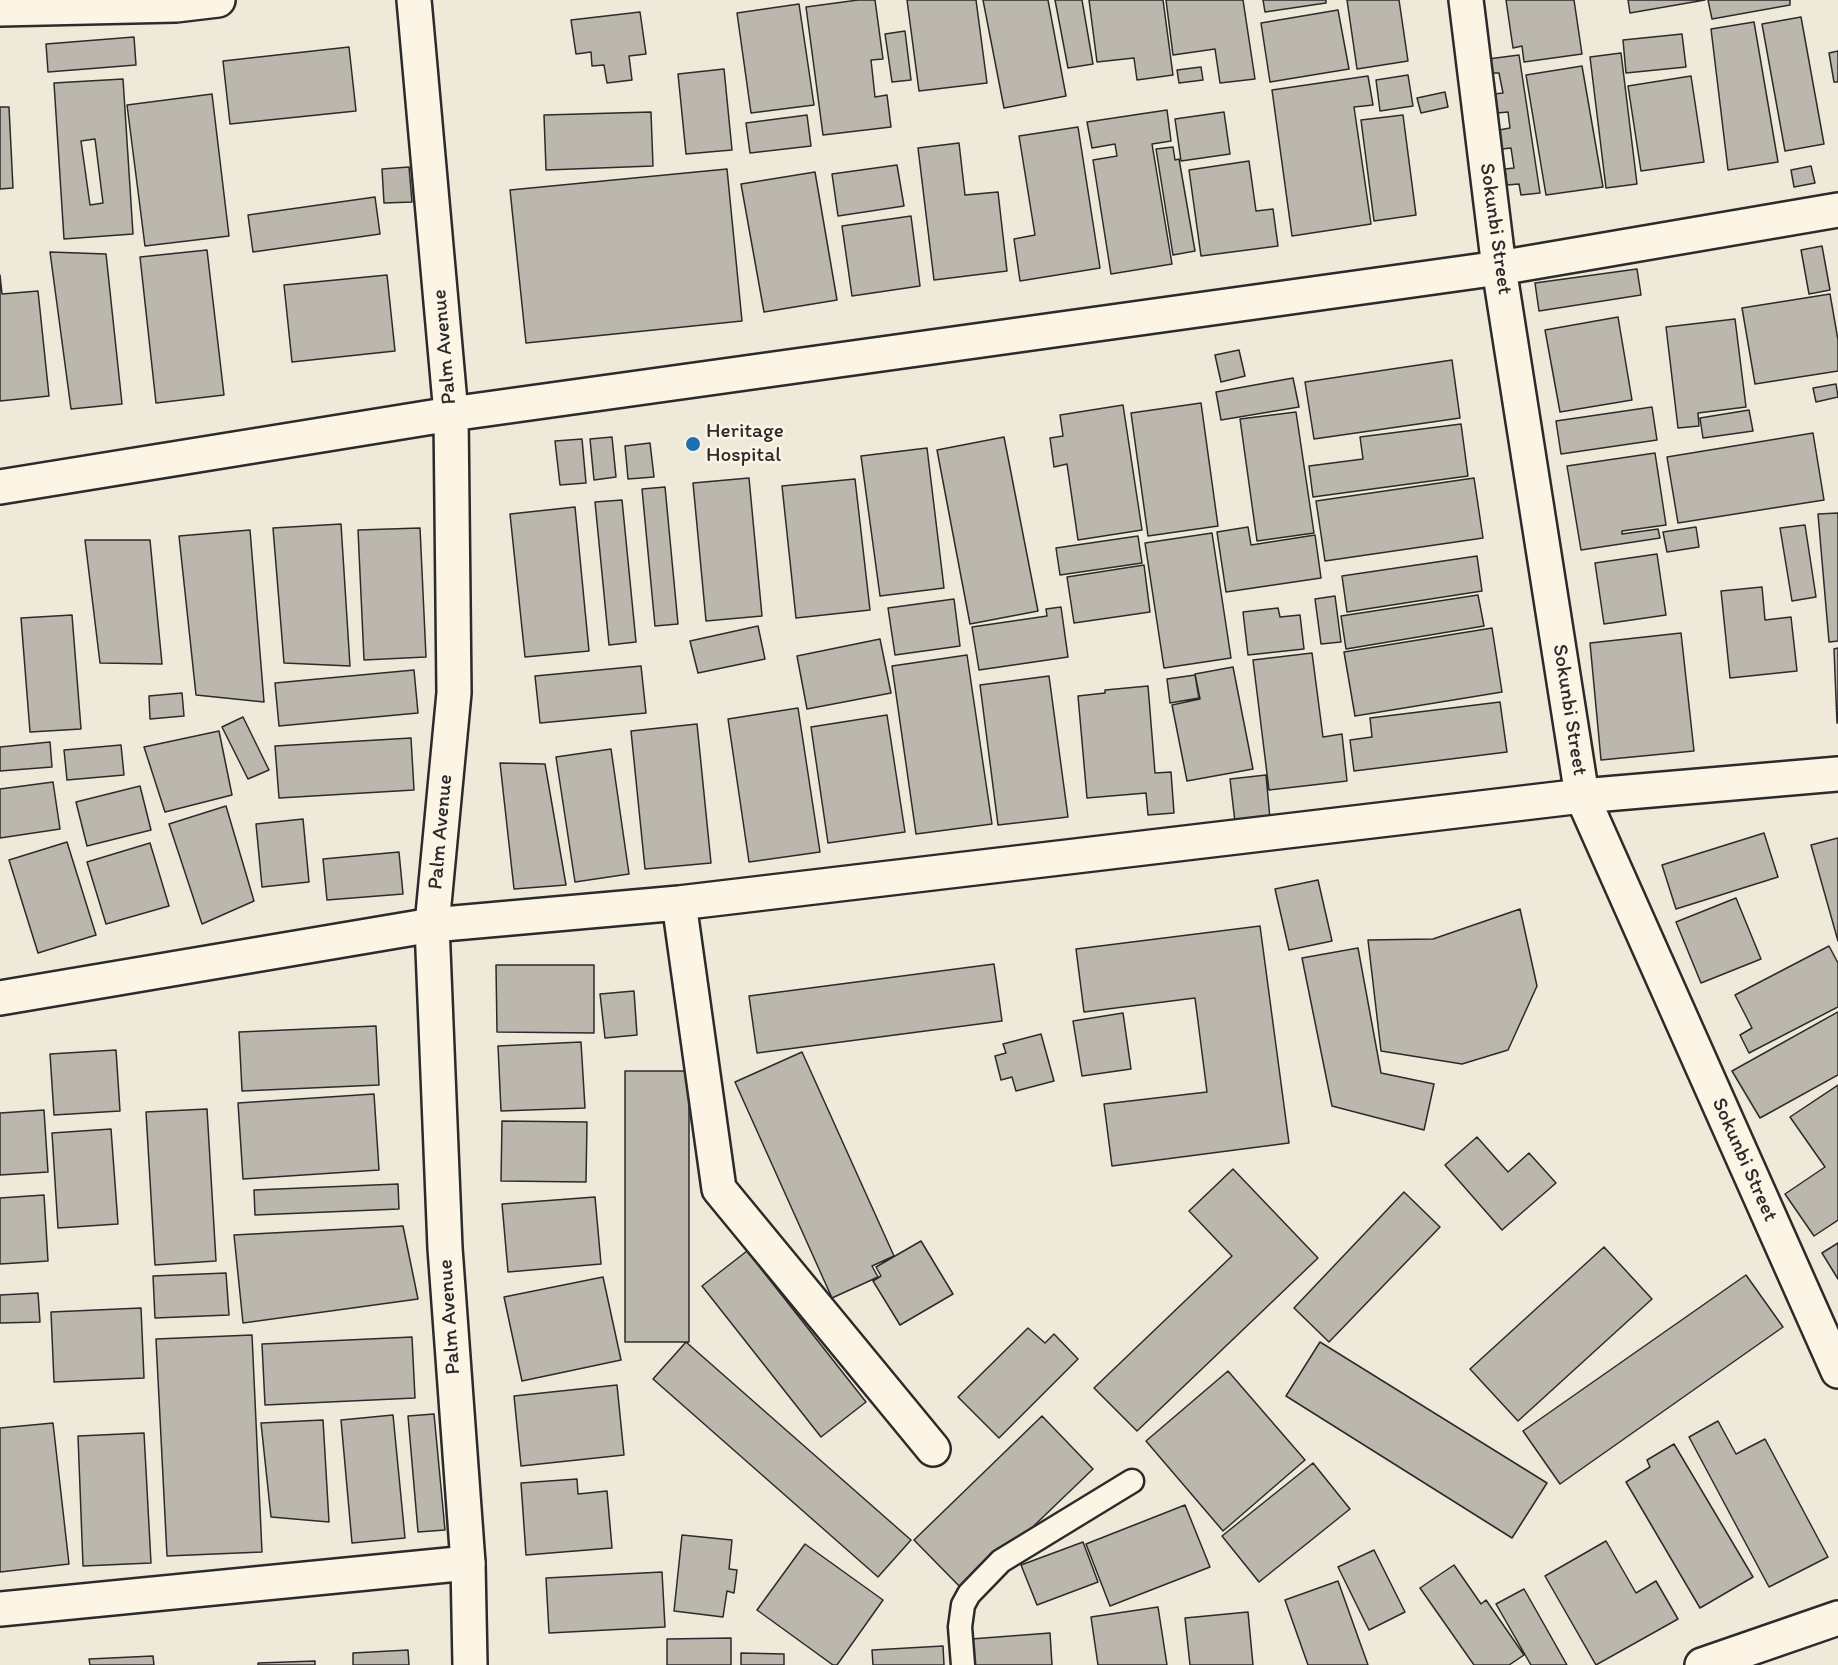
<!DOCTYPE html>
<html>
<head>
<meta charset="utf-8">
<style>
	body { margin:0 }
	canvas { display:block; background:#efe9da }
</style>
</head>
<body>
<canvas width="1838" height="1665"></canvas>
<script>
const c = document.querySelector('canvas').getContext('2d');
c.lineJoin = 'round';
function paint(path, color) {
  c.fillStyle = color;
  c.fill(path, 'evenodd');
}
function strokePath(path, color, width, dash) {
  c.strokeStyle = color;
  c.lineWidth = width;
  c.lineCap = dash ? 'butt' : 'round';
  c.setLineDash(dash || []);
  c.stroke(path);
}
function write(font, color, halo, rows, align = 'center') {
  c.font = font + ' Itim,sans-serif';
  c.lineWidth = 5;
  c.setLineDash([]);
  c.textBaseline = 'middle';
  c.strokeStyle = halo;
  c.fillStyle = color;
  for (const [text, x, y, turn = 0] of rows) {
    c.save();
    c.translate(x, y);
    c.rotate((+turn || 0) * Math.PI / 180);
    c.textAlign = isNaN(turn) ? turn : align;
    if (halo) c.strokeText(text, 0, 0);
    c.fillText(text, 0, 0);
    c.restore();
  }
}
const building = new Path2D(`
	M858,0H875L883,59L871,60L875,97L887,95L891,127L823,135L806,7Z
	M907,0H976L987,83L919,91Z
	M983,0H1048L1066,96L1004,108Z
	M1055,0H1082L1093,64L1068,68Z
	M1089,0H1163L1173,75L1137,80L1134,58L1097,62Z
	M1166,0H1243L1255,79L1220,83L1215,49L1173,55Z
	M1263,0H1326V3L1265,12Z
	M1347,0H1399L1408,61L1357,69Z
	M1506,0H1574L1582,54L1524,62L1522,46L1513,48Z
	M1628,0H1705L1630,13Z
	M1708,0H1790V5L1712,19Z
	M799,4L814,105L751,113L737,13Z
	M1338,10L1349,69L1270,82L1261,23Z
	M640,12L646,54L629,56L632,80L607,83L604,65L592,66L591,52L576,54L571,20Z
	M1801,17L1824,144L1785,151L1762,24Z
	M1754,22L1778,162L1728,170L1711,29Z
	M905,31L911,80L892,82L885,34Z
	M1682,34L1686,67L1626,73L1623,40Z
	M134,37L136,65L48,72L46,44Z
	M349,47L356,111L230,124L223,61Z
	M1838,51V82H1834L1829,53Z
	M1621,53L1637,184L1606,188L1590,57Z
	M1519,55L1540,193L1521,195L1519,184L1507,185L1505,169L1514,168L1511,148L1502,149L1499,130L1510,128L1508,112L1497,113L1494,94L1503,93L1499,73H1491L1488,59Z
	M1582,66L1603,187L1546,195L1526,75Z
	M1201,67L1203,80L1179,83L1177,70Z
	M724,69L732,150L686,154L678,74Z
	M1408,75L1413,106L1380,111L1376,80Z
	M1368,76L1373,105L1354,107L1371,224L1292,236L1272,90Z
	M1691,76L1704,162L1641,171L1628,86Z
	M123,79L133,234L64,239L54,83ZM95,139L103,203L90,205L81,141Z
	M1445,92L1448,107L1421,113L1417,98Z
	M212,94L229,236L145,246L127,105Z
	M0,107H9L13,188L0,189Z
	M1167,110L1171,141L1152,144L1172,264L1111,274L1093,160L1117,156L1115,144L1092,148L1087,122Z
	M651,112L653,166L546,170L544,115Z
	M1224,112L1230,154L1181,161L1175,119Z
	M807,115L811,146L750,153L746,123Z
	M1403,115L1416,215L1374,221L1361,120Z
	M1078,127L1100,268L1020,281L1014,239L1035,235L1019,136Z
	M959,143L965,195L998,192L1007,271L934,280L918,148Z
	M1173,147L1175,160L1179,159L1195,251L1173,255L1156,149Z
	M1249,161L1256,211L1273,209L1278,246L1201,256L1189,170Z
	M897,165L904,206L838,216L832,174Z
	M1811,166L1815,183L1794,187L1791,170Z
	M409,167L412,202L384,203L382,169Z
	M727,169L742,321L526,343L510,190Z
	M815,172L837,300L764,312L741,184Z
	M375,197L380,234L253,252L248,215Z
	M911,216L920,286L852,296L842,226Z
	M1822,246L1830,290L1809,294L1801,250Z
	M207,250L224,395L156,403L140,257Z
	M50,252L106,254L122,404L71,409Z
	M1637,269L1641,295L1539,311L1535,283Z
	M0,275L2,294L38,291L49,396L0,401Z
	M387,275L395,351L292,362L284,285Z
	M1830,294L1838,340V371L1755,384L1742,308Z
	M1618,317L1632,400L1560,412L1545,330Z
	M1735,319L1746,407L1698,413L1699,426L1678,428L1666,327Z
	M1239,350L1245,376L1221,382L1215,355Z
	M1452,360L1460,418L1314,439L1305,382Z
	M1293,378L1299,407L1221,420L1216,392Z
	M1836,384L1838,397L1816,402L1813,388Z
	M1201,403L1218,526L1148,536L1131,413Z
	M1123,405L1142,530L1078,540L1067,464L1054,467L1050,438L1063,436L1060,415Z
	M1652,407L1657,440L1561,454L1556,421Z
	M1749,410L1753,431L1703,438L1700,418Z
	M1296,412L1314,533L1257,541L1240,419Z
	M1461,424L1468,476L1313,497L1309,466L1363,459L1360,437Z
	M1813,433L1824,500L1678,523L1667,457Z
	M612,437L616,477L594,480L590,439Z
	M1004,437L1038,611L970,624L937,450Z
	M582,439L586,483L560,485L555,441Z
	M650,443L654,477L628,479L625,446Z
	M927,448L944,588L880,596L861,456Z
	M1655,453L1666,525L1622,531V534L1658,529L1660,538L1581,550L1567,466Z
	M749,478L762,616L706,621L693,483Z
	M1474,478L1483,538L1325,561L1316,501Z
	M855,479L870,610L796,618L782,486Z
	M665,487L678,624L655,626L642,489Z
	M622,500L636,642L609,645L595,502Z
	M575,507L589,651L525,657L510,514Z
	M1838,513V641L1829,642L1818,514Z
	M341,524L350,666L284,663L273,528Z
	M1805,525L1816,597L1792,601L1780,528Z
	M1248,527L1251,545L1315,535L1321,578L1226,592L1217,532Z
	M1696,527L1699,547L1667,552L1663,532Z
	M420,528L426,657L364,660L358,530Z
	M250,530L264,702L196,695L179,536Z
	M1212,533L1231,658L1164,668L1145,543Z
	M1138,536L1142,563L1060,575L1056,548Z
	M85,540H150L162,664L100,663Z
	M1657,554L1666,615L1604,624L1595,563Z
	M1477,556L1482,591L1347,612L1342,576Z
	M1144,565L1150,612L1074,623L1067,577Z
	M1762,587L1765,620L1791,617L1797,671L1730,678L1721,591Z
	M1478,595L1484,626L1346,649L1341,616Z
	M1335,596L1341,642L1321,644L1315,599Z
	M954,599L960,646L895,655L888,608Z
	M1061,607L1068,657L979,670L972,627L1047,616L1046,609Z
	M1278,608L1280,617L1300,615L1304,649L1248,655L1243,612Z
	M72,615L81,729L30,732L21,618Z
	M758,626L765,659L698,673L690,641Z
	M1492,628L1502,692L1355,716L1344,652Z
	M1681,633L1694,751L1601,760L1590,643Z
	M880,639L891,693L807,709L797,656Z
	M1838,648V723H1837L1834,649Z
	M1312,653L1323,737L1342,734L1347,781L1269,790L1253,660Z
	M967,655L992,824L916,834L892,666Z
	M641,666L646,713L540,723L535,676Z
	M1233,667L1253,769L1187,781L1172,705L1200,699L1195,674Z
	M414,670L418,713L279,726L275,683Z
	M1195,675L1199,698L1170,703L1167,679Z
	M1049,676L1068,817L998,825L980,685Z
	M1148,686L1155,773L1171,772L1174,813L1148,815L1146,793L1087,798L1078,696L1105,693V690Z
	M182,693L184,716L150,719L149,696Z
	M1500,702L1507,752L1354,771L1350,740L1372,737L1370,718Z
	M798,708L820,852L749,862L728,719Z
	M887,715L905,832L828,843L811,727Z
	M243,717L269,770L248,779L222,727Z
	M697,724L711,863L645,869L631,731Z
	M219,731L232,795L165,812L144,747Z
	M411,738L414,790L279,798L275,746Z
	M50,742L52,767L0,771V747Z
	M121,745L124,775L67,780L64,750Z
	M611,749L629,874L575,882L556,757Z
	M500,763L545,764L566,885L514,889Z
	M1266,775L1270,819L1235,822L1230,779Z
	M53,782L60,829L0,838V789Z
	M140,786L151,830L87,846L76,802Z
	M226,806L254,901L202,924L169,824Z
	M303,819L309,882L262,887L256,824Z
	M1764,833L1778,877L1676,909L1662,865Z
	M1838,838V941L1811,845Z
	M67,842L96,935L38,953L9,860Z
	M150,843L169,906L106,924L87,862Z
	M399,852L403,894L327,900L323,859Z
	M1318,880L1332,941L1289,950L1275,889Z
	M1736,898L1761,959L1701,983L1676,922Z
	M1520,909L1537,986L1508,1050L1462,1064L1381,1051L1368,940L1433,939Z
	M1260,926L1289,1143L1112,1166L1104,1104L1207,1092L1195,998L1084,1012L1076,949Z
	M1829,946L1838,963V1007L1749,1053L1740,1035L1752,1028L1735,995Z
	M1358,948L1381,1073L1434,1084L1424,1130L1332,1106L1302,958Z
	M994,964L1002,1021L757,1053L749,996Z
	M496,965H594V1033L497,1032Z
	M634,991L637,1035L605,1038L600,994Z
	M1838,1012V1075L1760,1118L1732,1071Z
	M1123,1013L1131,1069L1082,1076L1073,1021Z
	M376,1026L379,1085L242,1091L239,1032Z
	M1041,1034L1054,1081L1016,1091L1012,1077L1001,1080L995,1056L1006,1053L1003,1044Z
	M581,1042L585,1108L501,1111L498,1046Z
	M116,1050L120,1111L54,1115L50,1054Z
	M802,1052L894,1256L872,1266L878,1277L832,1298L735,1082Z
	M625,1071H689V1342H625Z
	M1838,1085V1220L1814,1236L1785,1194L1825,1167L1790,1117Z
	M374,1094L379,1170L243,1179L238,1103Z
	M207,1109L216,1261L155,1265L146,1112Z
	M44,1110L48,1172L0,1175V1113Z
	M502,1121L587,1122L586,1182L501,1181Z
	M111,1129L118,1224L58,1228L52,1133Z
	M1477,1137L1508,1172L1529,1153L1556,1183L1502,1230L1445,1165Z
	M1233,1169L1318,1258L1137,1431L1094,1388L1232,1256L1189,1211Z
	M398,1184L399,1209L255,1215L254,1190Z
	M1404,1192L1440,1227L1329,1342L1294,1308Z
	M44,1195L48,1261L0,1264V1198Z
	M595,1197L601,1264L508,1272L502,1204Z
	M403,1226L418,1299L243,1323L234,1235Z
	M921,1241L953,1294L900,1325L873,1281L881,1276L876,1267Z
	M1838,1243V1279L1822,1253Z
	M1604,1247L1652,1299L1518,1421L1470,1369Z
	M747,1251L866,1402L821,1437L702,1286Z
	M226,1273L229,1315L155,1318L153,1276Z
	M1746,1275L1783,1327L1560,1484L1523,1431Z
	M603,1277L621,1360L522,1381L504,1297Z
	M38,1293L40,1322L0,1323V1295Z
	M141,1308L144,1378L54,1382L51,1312Z
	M1028,1328L1045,1343L1054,1334L1078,1359L999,1438L958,1397Z
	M252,1335L262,1552L167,1556L156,1339Z
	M412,1337L415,1398L265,1405L262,1344Z
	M686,1342L911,1540L878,1577L653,1379Z
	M1320,1342L1547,1483L1512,1538L1286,1396Z
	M1228,1371L1305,1460L1223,1531L1146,1441Z
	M617,1385L624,1455L521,1466L514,1396Z
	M434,1414L445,1530L418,1532L408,1416Z
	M393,1415L405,1538L352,1543L341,1420Z
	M1042,1416L1093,1469L965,1592L914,1540Z
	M323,1420L329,1522L271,1517L261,1423Z
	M1718,1421L1736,1454L1765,1439L1828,1557L1769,1587L1689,1437Z
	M53,1423L69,1564L0,1572V1428Z
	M144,1433L151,1563L83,1566L78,1436Z
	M1674,1444L1753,1577L1700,1608L1626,1482L1650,1467L1647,1460Z
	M1313,1463L1350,1509L1259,1582L1222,1536Z
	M577,1479L578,1494L607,1491L612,1548L526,1555L521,1483Z
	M1185,1505L1210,1567L1110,1606L1086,1544Z
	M682,1535L732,1540L729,1569L737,1570L734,1593L727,1591L723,1617L674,1611Z
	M1606,1541L1636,1593L1656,1581L1678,1619L1596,1665L1545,1576Z
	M1083,1542L1098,1582L1037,1605L1021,1565Z
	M805,1544L883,1600L837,1665H833L757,1610Z
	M1374,1550L1405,1612L1369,1630L1338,1567Z
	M1454,1565L1481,1604L1486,1600L1524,1655L1509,1665H1474L1420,1588Z
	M662,1572L665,1627L549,1633L546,1578Z
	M1338,1581L1368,1665H1308L1285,1600Z
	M1524,1589L1567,1665H1531L1496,1604Z
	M1158,1607L1167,1665H1098L1091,1617Z
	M1248,1612L1253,1665H1190L1185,1618Z
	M1050,1633L1052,1665H973L971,1639Z
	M731,1638V1665H667V1639Z
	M943,1646L944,1665H873L872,1650Z
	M408,1650L409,1665H353V1653Z
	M741,1653L784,1654V1665H741Z
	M153,1656L154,1665H90L89,1659Z
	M315,1661V1665H258V1663Z`);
paint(building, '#bcb7ac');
strokePath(building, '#2b2b2b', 1.5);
const service = new Path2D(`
	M963,1665L960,1627L963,1605L969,1594L1001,1561L1132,1481`);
const minor = new Path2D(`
	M0,9L176,5L218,0
	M679,903L719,1189L933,1449
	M0,998L432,925L679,903L1582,796L1838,774
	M0,1609L468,1563`);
const tertiary = new Path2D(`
	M414,0L451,414L454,693L432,925L445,1248L468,1563L470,1665
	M1466,0L1499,268L1582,796L1838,1371
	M0,487L451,414L1499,268L1838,210
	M1702,1665L1838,1618`);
strokePath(service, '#2b2b2b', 27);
strokePath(minor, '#2b2b2b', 38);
strokePath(tertiary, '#2b2b2b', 38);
strokePath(service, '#fcf5e5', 22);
strokePath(minor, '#fcf5e5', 33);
strokePath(tertiary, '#fcf5e5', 33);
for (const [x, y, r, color] of [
	[693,444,8,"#1f6fb2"]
]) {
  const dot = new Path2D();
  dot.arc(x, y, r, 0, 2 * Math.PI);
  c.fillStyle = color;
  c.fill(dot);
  strokePath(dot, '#fcf5e5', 2);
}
write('21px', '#2b2b2b', '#fcf5e5', [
	["Sokunbi Street",1495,229,82],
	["Palm Avenue",445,347,-95],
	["Sokunbi Street",1569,710,81],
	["Palm Avenue",441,832,-85],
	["Sokunbi Street",1744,1160,66],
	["Palm Avenue",450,1317,-94]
]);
write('21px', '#2b2b2b', '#fcf5e5', [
	["Heritage",706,432],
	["Hospital",706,456]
], 'left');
</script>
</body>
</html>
